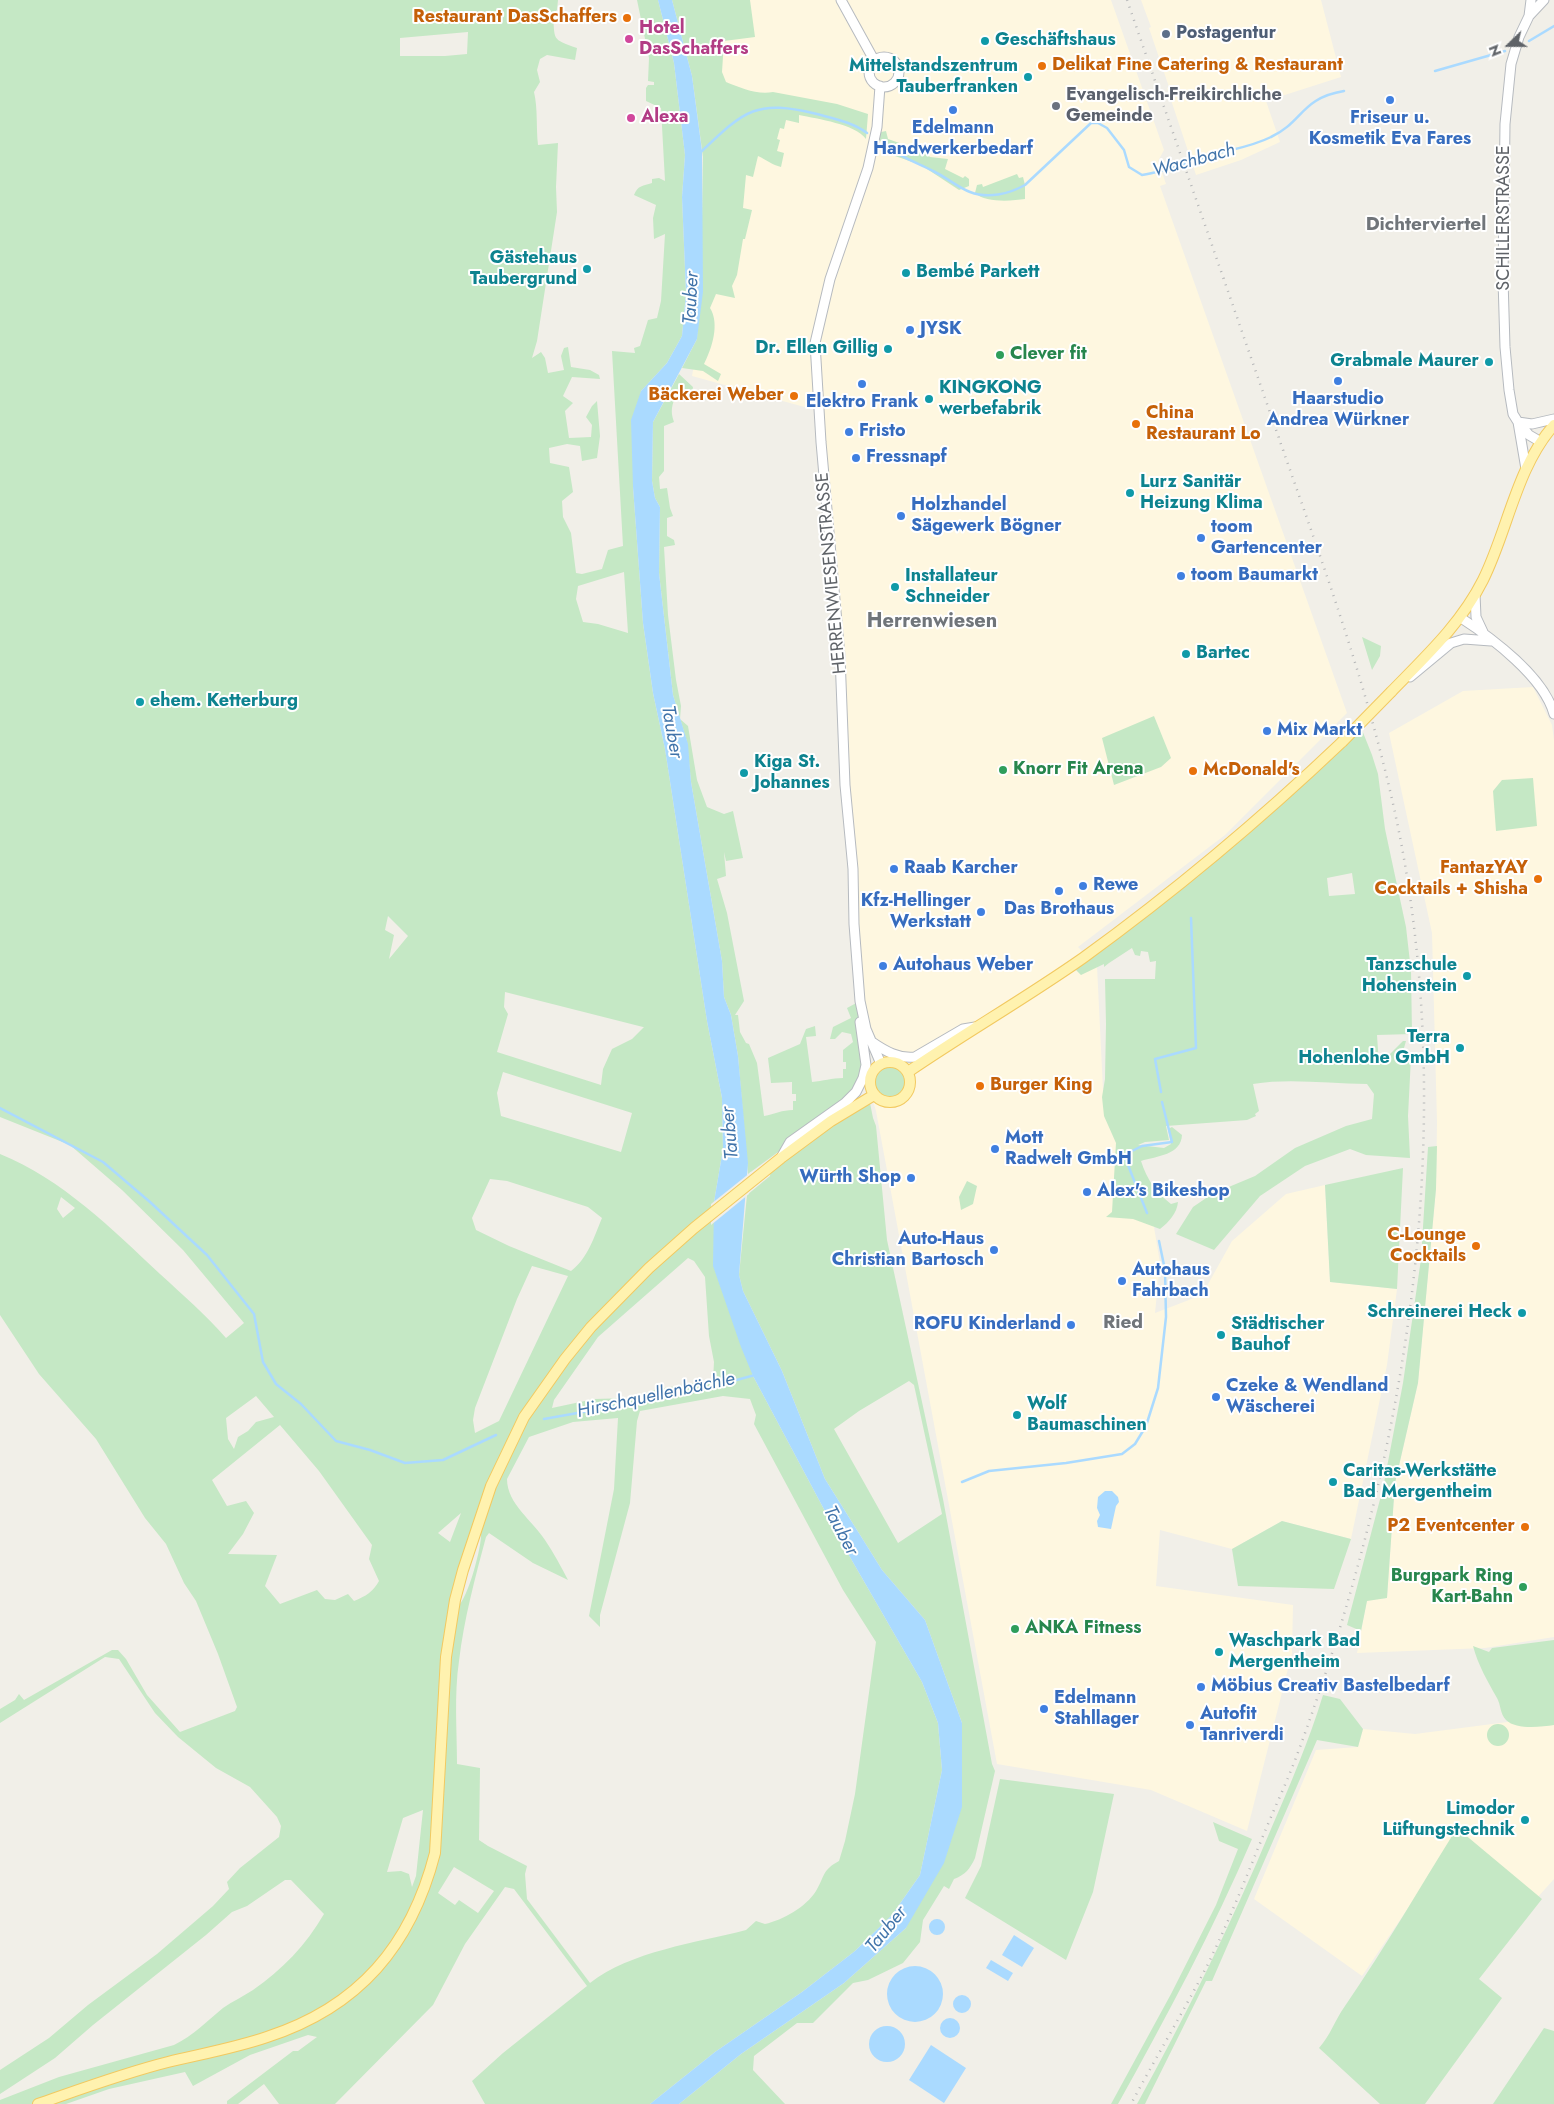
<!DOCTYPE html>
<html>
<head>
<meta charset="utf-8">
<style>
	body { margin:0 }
	#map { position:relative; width:1554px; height:2104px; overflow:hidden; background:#f1efe8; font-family:Jost,sans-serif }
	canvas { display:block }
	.north { position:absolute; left:1484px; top:20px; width:50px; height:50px; -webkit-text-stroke:4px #fff; paint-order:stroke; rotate:248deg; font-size:14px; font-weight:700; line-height:20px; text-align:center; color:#5f6368 }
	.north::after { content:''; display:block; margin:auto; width:18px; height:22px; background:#5f6368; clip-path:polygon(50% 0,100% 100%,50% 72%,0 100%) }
</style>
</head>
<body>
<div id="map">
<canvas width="1554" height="2104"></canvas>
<div class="north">N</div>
</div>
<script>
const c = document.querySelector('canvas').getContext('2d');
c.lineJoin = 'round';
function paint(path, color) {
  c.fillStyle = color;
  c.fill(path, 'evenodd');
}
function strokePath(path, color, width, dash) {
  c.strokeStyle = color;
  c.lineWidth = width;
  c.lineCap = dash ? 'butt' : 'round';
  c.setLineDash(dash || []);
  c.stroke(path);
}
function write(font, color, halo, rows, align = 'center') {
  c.font = font + ' Jost,sans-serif';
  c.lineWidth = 4;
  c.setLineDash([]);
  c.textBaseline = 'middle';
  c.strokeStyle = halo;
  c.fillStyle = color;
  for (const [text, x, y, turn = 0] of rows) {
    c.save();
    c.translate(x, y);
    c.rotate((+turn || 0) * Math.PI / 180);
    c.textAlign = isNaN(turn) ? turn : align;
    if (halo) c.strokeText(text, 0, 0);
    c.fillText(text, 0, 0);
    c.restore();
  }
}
paint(new Path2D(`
	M713,0H1111L1164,150L1158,161L1166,184L1160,186L1347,713L1225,835L1078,947L1097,966L1103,1090L1153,1221L1160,1263L1155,1313L1202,1295L1232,1241L1286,1194L1325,1185L1330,1282L1397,1289L1387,1365L1351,1539L1282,1521L1232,1549L1160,1530L1156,1586L1293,1605L1292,1653L1247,1831L1151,1790L997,1764L876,1111L869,1088V1077L880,1064L866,1029L819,411L692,376L736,122L720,85Z
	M1141,0H1321L1341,77L1266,101L1280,142L1241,160L1196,175L1167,88L1169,87L1149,28L1151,27Z
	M1533,687L1552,725L1554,740V1637L1485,1648L1357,1653L1367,1600L1387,1598L1395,1483L1418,1383L1436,1189L1437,1122L1432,933L1389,733L1463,691Z
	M1554,1716V1879L1537,1898L1457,1836L1362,1976L1254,1899L1316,1750L1358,1747L1363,1729L1415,1734Z`), '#fef7e0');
paint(new Path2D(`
	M0,0H558L557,10L553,14C555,40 551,39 577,48L575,60L547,55L540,59L537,70L540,82L534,92C538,109 536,127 538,145L558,143L556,187L557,212L537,341L532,358L541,352L545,358L548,373L564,370L561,356L564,348L568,347L571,367L590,370L599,375L600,379L572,377L563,396L573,403L565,411L569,438L591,437L592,425L586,417L592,406L597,401L600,436L597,458L582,461L580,446L567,444L549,448L550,463L569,467L573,492L562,501L563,517L571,533L576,573L582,574L602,569L608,550L623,546L612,351L635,353L634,348L640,346L648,320L657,318L661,301L665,234L654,239L653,218L656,205L634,195C638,185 643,186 652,183V179L659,178L665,181L661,108L646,101V88L648,85H654V82L648,81L649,58L637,0H658L674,63L685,155L682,197L686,293L682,336L667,363L641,391L633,487L643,623L653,693L665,749L707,1021L722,1098L723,1149L714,1202L753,1376L843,1545L922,1682L938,1723L942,1770L920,1875L892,1915L855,1951L802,1992L715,2052L650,2104H485L472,2081L503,2053L587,1986L514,1889L505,1887L465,1944L433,2005L335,2104H279L264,2084L238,2104H227V2101L293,2051H298L317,2037L308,2035L250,2055L193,2086L185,2072L109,2089L66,2104H0V2100L59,2077L174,2045C193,2036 207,2021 223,2008C233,2001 244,1996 253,1990C282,1970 306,1945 324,1914L291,1880H285L247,1906L232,1912L206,1935L93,2025L55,2058L0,2094V2070L49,2038L88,2005L157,1954L213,1906L229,1889L227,1882L240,1868L279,1837L281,1826L277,1817L250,1787L216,1768L178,1737L155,1713L119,1659L105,1657L0,1723V1709L15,1700L19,1694L24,1700L112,1650H118L126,1659L147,1695L180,1732L235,1711L237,1707L218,1654L196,1601L184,1583L166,1544L145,1518L96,1439L39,1374L0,1315V1154C62,1179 112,1229 160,1274C183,1295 206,1315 226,1338L244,1323L183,1250L122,1190L70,1145L0,1117ZM468,32L467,54L445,56H400V38ZM624,572L628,633L598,624L583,622L576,599L578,586ZM388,916L408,936L389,959L394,935L385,930ZM505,992L643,1027H644L632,1039L612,1049L603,1069L601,1085L497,1052L508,1014L504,1007ZM503,1072L632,1113L621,1152L501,1116L497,1093ZM490,1179L507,1181L588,1207L602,1218C594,1237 588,1258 571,1271L509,1246L476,1230L472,1218ZM61,1197L75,1208L63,1218L57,1209ZM688,1258L694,1261L705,1277L709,1336L714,1362L713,1380L658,1389L630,1398L594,1399L552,1408L554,1400L598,1337ZM532,1266L568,1276L499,1421L475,1433L473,1420L475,1408L517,1299ZM256,1396L274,1417L256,1422L248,1431L238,1437L234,1449L228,1439L226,1418ZM723,1396L750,1399L756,1415L754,1424L843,1590L876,1642L855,1794L845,1841L839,1861C822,1870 825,1876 816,1891C806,1907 783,1920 765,1924L756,1921L746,1930C696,1943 631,1951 590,1983L527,1899L525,1874L527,1866L488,1846L479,1840L480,1768L457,1764C457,1730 454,1695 459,1661C464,1619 475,1578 486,1537L489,1533L533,1563L568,1580C561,1567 554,1553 545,1540C533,1521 507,1504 507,1479L529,1437L573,1422L618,1418L614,1489L589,1616L600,1627V1615L630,1503L637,1421L640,1411ZM280,1425L319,1471L372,1545L369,1559L379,1581C373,1592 366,1596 354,1601L348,1594L335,1600L325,1599L317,1590L280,1604L265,1586L277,1555L228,1554L243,1534L254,1513L246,1501L227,1506L212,1480ZM461,1513L450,1542L438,1533ZM479,1521C479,1527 481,1532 481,1537C480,1552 467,1604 454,1610ZM423,1810L416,1876L412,1887L409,1874L401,1871L387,1872L403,1818ZM454,1867L494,1891L478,1913L459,1900L455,1905L438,1893Z
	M672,0H750L755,37L724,41L722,72L726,82C741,88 757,95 773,92L837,104L868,114L866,139C855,124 818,119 799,115V123L786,120L784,129L780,128L777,139L780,140L777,151L784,153L781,167C772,165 767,160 758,156L753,177L746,175L743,208L752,210L745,239H743L737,275L732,286L735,298L716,294L710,308C720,324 712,348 704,364L721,374L718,381L703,371L682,368L697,339L702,217L703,157L692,76Z
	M886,131L888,139L922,151L930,157L948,159L945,169L963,178L965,176L969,179V186L959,190L921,165L895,156L885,149L876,133Z
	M1017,174L1019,178L1023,177L1025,185V199C1012,201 985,203 975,193L977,185L982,184L983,187Z
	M679,374L693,387L691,398L676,395C672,405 670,411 674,422L664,426V471L659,477L660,489L667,488L670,508L673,516L667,518V536L674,540L675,545L664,547L668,615L676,680L681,706L680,719L688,726L697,780L707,807L724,814L733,811L743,858L726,861L724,852L726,876L717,879L727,913L744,1001L735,1015H738L740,1032L746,1043L749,1044L757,1063L764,1116C775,1114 782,1110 793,1110V1101H796V1094H792V1082L771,1083L768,1058L800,1044L806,1029L815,1026L816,1036L806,1037L812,1082C823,1081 832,1078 843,1078V1069H846V1062H843V1050L853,1042L851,1034L842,1032L835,1039H830L833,1027L851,1018L847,1008L860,1001L866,1065L856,1092L826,1117L748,1174L738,1056L731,1015L724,997L722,961L691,782L687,742L673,695L659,573L660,507L655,498L652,481L653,422Z
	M1362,637L1381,646L1380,656L1372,670Z
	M1154,716L1171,758L1161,767L1114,785L1102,738Z
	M1362,730L1372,755L1378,774L1385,829L1406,927L1411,971L1412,1034L1377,1035L1379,1065L1403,1041H1406L1402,1055L1411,1057L1408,1116L1410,1158L1366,1155L1350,1149L1305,1166L1260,1196L1214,1250L1176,1234L1193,1207L1212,1194L1255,1176L1295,1148L1346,1126L1372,1119L1374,1094L1367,1084C1329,1084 1291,1078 1253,1084L1259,1111L1255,1114L1256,1116L1247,1120L1166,1126L1169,1140L1145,1142L1138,1145L1164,1148L1171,1144L1168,1129L1172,1127L1182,1135C1181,1155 1157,1156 1141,1161C1147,1180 1156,1192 1171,1204L1178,1202C1177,1213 1169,1222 1160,1229L1133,1219L1106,1217L1112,1212L1116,1143L1104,1116L1102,1097L1105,1079L1106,1024L1105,979H1155L1156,961L1150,962L1148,952L1141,951L1140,956L1135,955L1132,948L1109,963L1104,967V964L1081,975L1076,970L1056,976L1115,934L1342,742ZM1352,873L1355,894L1329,896L1327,878Z
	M1533,778L1537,826L1496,831L1493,791L1502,780Z
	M870 1082a20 20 0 1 1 40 0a20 20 0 1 1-40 0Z
	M869,1098L873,1118L876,1126L887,1240L943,1499L992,1764L995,1771L975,1858C970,1869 965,1875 954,1879L949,1889L944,1886L923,1920L920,1942L903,1963L868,1980L853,1983L813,2023H797L754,2056L753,2070L785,2104H679L741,2054L844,1983L906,1928L962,1723L925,1620L882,1570L825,1479L782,1371L743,1291L739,1275L747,1195L770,1176L771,1165ZM909,1381L914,1385L942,1514L898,1543L834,1429L859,1411Z
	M1437,1146L1436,1189L1418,1383L1395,1483L1387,1598L1367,1601L1361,1631L1347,1625L1383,1488L1403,1383L1421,1259L1428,1147Z
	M1403,1168L1397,1289L1330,1282L1325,1185Z
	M967,1181L977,1186L973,1204L961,1210L959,1197Z
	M1282,1521L1351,1539L1334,1589L1238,1586L1232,1549Z
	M1554,1640V1725C1541,1727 1516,1730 1506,1720C1500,1714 1501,1705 1497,1698C1488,1682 1478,1665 1473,1646L1489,1652L1492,1648Z
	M1323,1695L1340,1699L1363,1729L1358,1747L1317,1740L1212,1981H1206L1145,2104H1137C1186,2015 1232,1923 1271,1829C1290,1785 1309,1741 1323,1695Z
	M1487 1735a11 11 0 1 1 22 0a11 11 0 1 1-22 0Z
	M1000,1779L1114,1794L1093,1892L1066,1960L965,1898L981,1866Z
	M1213,1822L1252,1839C1213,1930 1166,2018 1118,2104H1111L1171,1994L1216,1905L1238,1849L1219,1841Z
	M1457,1828L1542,1899L1479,1979L1502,1998L1425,2104H1380L1319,2048C1330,2036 1335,2020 1345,2006C1385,1948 1420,1887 1457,1828Z
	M1544,2028L1554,2031V2104H1493Z`), '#c5e8c5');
paint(new Path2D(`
	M658,0H672L692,76L702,151L703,292L697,339L653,422L652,481L655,498L660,507L659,573L673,695L688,744L691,782L722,961L724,997L731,1015L738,1056L748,1163L739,1275L743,1291L782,1371L825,1479L882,1570L925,1620L962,1723V1807L944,1863L906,1928L844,1983L741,2054L679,2104H650L715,2052L802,1992L855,1951L892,1915L920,1875L942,1770L938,1723L922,1682L843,1545L753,1376L741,1347L713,1266L714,1202L723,1149L722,1098L707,1021L665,749L653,693L643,623L633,487L631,420L641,391L667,363L682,336L686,293L682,197L685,155L674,63Z
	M1105,1491H1112L1118,1497L1119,1502L1116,1506L1111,1529L1098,1527L1097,1521L1100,1515L1097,1508L1098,1497Z
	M929 1927a8 8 0 1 1 16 0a8 8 0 1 1-16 0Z
	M1014,1935L1034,1948L1022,1967L1002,1955Z
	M991,1960L1013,1973L1008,1981L986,1968Z
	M887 1994a28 28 0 1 1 56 0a28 28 0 1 1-56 0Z
	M953 2004a9 9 0 1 1 18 0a9 9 0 1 1-18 0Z
	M940 2028a10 10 0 1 1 20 0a10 10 0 1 1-20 0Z
	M869 2044a18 18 0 1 1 36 0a18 18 0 1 1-36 0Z
	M931,2045L966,2068L944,2103L909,2080Z`), '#aadaff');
paint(new Path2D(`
	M751,1172L749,1194L711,1225V1204Z`), '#f1efe8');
strokePath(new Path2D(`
	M1529,41L1554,26
	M1435,71L1505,51
	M883,144C898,156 915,162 933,171C946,177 957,187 970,192C988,199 1009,194 1025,185L1091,123H1098L1107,128L1124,150L1129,167L1142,175C1167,171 1191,161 1216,154C1234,149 1253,146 1271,137C1303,122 1301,98 1344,91
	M701,152C745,110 756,99 817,114C835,119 852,122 867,133
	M1161,1092L1155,1059L1196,1048L1191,918
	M0,1108L103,1162L150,1202L207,1255L254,1314L263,1362L276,1384L301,1404L336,1441L370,1450L405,1463L443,1460L496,1435
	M1147,1213L1124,1155L1142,1146L1172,1142L1162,1102
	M544,1419L689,1393L755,1375
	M962,1482L989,1471L1066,1463L1122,1454L1135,1444L1146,1426L1158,1388L1166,1317L1165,1270L1159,1241`), '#aadaff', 2.5);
const secondary = new Path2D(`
	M841,0L874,60
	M1529,16L1531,0
	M869 72a15 15 0 1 1 30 0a15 15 0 1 1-30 0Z
	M880,86L877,127L868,168L830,279L815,343L821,442L840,656L845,785L853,869L854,924L860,1001L866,1029L881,1064
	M1518,422L1526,469
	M1518,422L1532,424L1554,419
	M1541,442L1529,435L1518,422L1513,414L1509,390L1505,347L1503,279L1505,124L1511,64L1519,37L1529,16L1544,0
	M1475,594L1476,617L1483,632
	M1461,618C1492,638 1544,677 1554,714
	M1410,677L1451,643L1464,639L1491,641
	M872,1042C885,1051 899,1059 915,1057L963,1029L975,1027
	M782,1156L790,1142L845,1103L856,1092L863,1078L866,1065L860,1022`);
const primary = new Path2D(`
	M1391,692C1424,658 1461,624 1483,580C1508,530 1516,468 1554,425
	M870 1082a20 20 0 1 1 40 0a20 20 0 1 1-40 0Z
	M908,1072C965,1033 1026,998 1083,958C1174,892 1261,819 1342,742
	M38,2104C81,2089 124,2073 168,2062C201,2054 235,2048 267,2037C359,2007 411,1946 435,1853L446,1657L455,1600L463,1570L491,1486L524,1417L565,1359L591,1327L649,1268L694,1228L781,1158L831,1121L874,1095`);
strokePath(secondary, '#b6babf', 11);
strokePath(primary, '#f2c960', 12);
strokePath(secondary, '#fff', 9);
strokePath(primary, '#fff2af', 10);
strokePath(new Path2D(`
	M1127,0C1179,150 1231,300 1283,450C1328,578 1375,708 1401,842C1458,1147 1404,1466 1297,1755C1287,1782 1274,1809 1263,1836C1245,1880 1227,1926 1206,1968C1182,2014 1155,2059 1131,2104`), '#b6b7b8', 2.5, [1, 6]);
const primaryBridge = new Path2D(`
	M1342,742L1391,692`);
strokePath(primaryBridge, '#f2c960', 12, []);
strokePath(primaryBridge, '#fff2af', 10);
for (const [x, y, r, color] of [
	[627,18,5,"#e8710a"],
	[1166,34,5,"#5c6f8a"],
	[629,39,5,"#d1479c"],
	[985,41,5,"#0f9aa8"],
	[1042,66,5,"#e8710a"],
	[1028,77,5,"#0f9aa8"],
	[1390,100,5,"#3f7fe0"],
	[1056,106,5,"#6b7280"],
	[953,110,5,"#3f7fe0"],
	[631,118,5,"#d1479c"],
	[587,269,5,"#0f9aa8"],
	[906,273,5,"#0f9aa8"],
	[910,330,5,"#3f7fe0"],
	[888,349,5,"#0f9aa8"],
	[1000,355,5,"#2e9e5b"],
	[1489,362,5,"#0f9aa8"],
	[1338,381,5,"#3f7fe0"],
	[862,384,5,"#3f7fe0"],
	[794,396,5,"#e8710a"],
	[929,399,5,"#0f9aa8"],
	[1136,424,5,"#e8710a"],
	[849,432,5,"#3f7fe0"],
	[856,458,5,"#3f7fe0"],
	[1130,493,5,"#0f9aa8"],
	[901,516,5,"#3f7fe0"],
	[1201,538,5,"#3f7fe0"],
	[1181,576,5,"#3f7fe0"],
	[895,587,5,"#0f9aa8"],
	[1186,654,5,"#0f9aa8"],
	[140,702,5,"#0f9aa8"],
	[1267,731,5,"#3f7fe0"],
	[1003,770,5,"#2e9e5b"],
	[1193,771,5,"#e8710a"],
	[744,773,5,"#0f9aa8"],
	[894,869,5,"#3f7fe0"],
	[1538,879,5,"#e8710a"],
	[1083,886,5,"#3f7fe0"],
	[1059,891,5,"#3f7fe0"],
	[981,912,5,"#3f7fe0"],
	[883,966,5,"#3f7fe0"],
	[1467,976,5,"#0f9aa8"],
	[1460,1048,5,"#0f9aa8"],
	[980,1086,5,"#e8710a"],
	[995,1149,5,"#3f7fe0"],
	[911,1178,5,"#3f7fe0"],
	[1087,1192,5,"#3f7fe0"],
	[1476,1246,5,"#e8710a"],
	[994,1250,5,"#3f7fe0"],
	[1122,1281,5,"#3f7fe0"],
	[1522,1313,5,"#0f9aa8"],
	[1071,1325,5,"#3f7fe0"],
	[1221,1335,5,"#0f9aa8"],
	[1216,1397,5,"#3f7fe0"],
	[1017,1415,5,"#0f9aa8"],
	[1333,1482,5,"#0f9aa8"],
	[1525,1527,5,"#e8710a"],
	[1523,1587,5,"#2e9e5b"],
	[1015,1629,5,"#2e9e5b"],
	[1219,1652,5,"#0f9aa8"],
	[1201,1687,5,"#3f7fe0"],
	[1044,1709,5,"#3f7fe0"],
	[1190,1725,5,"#3f7fe0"],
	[1525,1820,5,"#0f9aa8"]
]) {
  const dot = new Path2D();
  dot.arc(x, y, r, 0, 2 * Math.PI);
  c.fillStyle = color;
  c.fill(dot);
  strokePath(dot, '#fff', 2);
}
write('bold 18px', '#c56008', '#fff', [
	["Restaurant DasSchaffers",617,18],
	["Delikat Fine Catering & Restaurant",1052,66,"left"],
	["Bäckerei Weber",784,396],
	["China",1146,414,"left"],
	["Restaurant Lo",1146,435,"left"],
	["McDonald's",1203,771,"left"],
	["FantazYAY",1528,869],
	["Cocktails + Shisha",1528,890],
	["Burger King",990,1086,"left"],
	["C-Lounge",1466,1236],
	["Cocktails",1466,1257],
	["P2 Eventcenter",1515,1527]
], 'right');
write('bold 18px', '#b23c85', '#fff', [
	["Hotel",639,29],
	["DasSchaffers",639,50],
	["Alexa",641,118]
], 'left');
write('bold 18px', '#4e5e75', '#fff', [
	["Postagentur",1176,34]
], 'left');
write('bold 18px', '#0d838f', '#fff', [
	["Geschäftshaus",995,41],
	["Mittelstandszentrum",1018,67,"right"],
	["Tauberfranken",1018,88,"right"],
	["Gästehaus",577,259,"right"],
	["Taubergrund",577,280,"right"],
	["Bembé Parkett",916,273],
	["Dr. Ellen Gillig",878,349,"right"],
	["Grabmale Maurer",1479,362,"right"],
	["KINGKONG",939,389],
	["werbefabrik",939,410],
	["Lurz Sanitär",1140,483],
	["Heizung Klima",1140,504],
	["Installateur",905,577],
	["Schneider",905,598],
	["Bartec",1196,654],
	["ehem. Ketterburg",150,702],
	["Kiga St.",754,763],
	["Johannes",754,784],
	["Tanzschule",1457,966,"right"],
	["Hohenstein",1457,987,"right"],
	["Terra",1450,1038,"right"],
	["Hohenlohe GmbH",1450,1059,"right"],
	["Schreinerei Heck",1512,1313,"right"],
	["Städtischer",1231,1325],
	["Bauhof",1231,1346],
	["Wolf",1027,1405],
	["Baumaschinen",1027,1426],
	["Caritas-Werkstätte",1343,1472],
	["Bad Mergentheim",1343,1493],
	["Waschpark Bad",1229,1642],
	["Mergentheim",1229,1663],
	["Limodor",1515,1810,"right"],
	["Lüftungstechnik",1515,1831,"right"]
], 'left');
write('bold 18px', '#5b616d', '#fff', [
	["Evangelisch-Freikirchliche",1066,96],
	["Gemeinde",1066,117]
], 'left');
write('bold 18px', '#366cbe', '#fff', [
	["Friseur u.",1390,119,"center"],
	["Kosmetik Eva Fares",1390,140,"center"],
	["Edelmann",953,129,"center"],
	["Handwerkerbedarf",953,150,"center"],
	["JYSK",920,330],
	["Haarstudio",1338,400,"center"],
	["Andrea Würkner",1338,421,"center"],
	["Elektro Frank",862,403,"center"],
	["Fristo",859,432],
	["Fressnapf",866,458],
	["Holzhandel",911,506],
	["Sägewerk Bögner",911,527],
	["toom",1211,528],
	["Gartencenter",1211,549],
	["toom Baumarkt",1191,576],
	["Mix Markt",1277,731],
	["Raab Karcher",904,869],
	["Rewe",1093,886],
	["Kfz-Hellinger",971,902,"right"],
	["Werkstatt",971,923,"right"],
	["Das Brothaus",1059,910,"center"],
	["Autohaus Weber",893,966],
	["Mott",1005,1139],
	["Radwelt GmbH",1005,1160],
	["Würth Shop",901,1178,"right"],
	["Alex's Bikeshop",1097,1192],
	["Auto-Haus",984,1240,"right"],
	["Christian Bartosch",984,1261,"right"],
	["Autohaus",1132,1271],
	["Fahrbach",1132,1292],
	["ROFU Kinderland",1061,1325,"right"],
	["Czeke & Wendland",1226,1387],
	["Wäscherei",1226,1408],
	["Möbius Creativ Bastelbedarf",1211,1687],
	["Edelmann",1054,1699],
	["Stahllager",1054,1720],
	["Autofit",1200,1715],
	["Tanriverdi",1200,1736]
], 'left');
write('18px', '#5f6368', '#fff', [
	["SCHILLERSTRASSE",1505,218,-90],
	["HERRENWIESENSTRASSE",832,573,-95]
]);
write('bold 18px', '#27864d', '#fff', [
	["Clever fit",1010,355],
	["Knorr Fit Arena",1013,770],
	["Burgpark Ring",1513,1577,"right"],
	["Kart-Bahn",1513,1598,"right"],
	["ANKA Fitness",1025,1629]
], 'left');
write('italic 19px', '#4174aa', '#fff', [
	["Wachbach",1194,161,-15],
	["Tauber",692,298,-87],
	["Tauber",671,732,80],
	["Tauber",731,1133,-95],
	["Hirschquellenbächle",656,1396,-12],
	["Tauber",840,1531,62],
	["Tauber",887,1930,-51]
]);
write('bold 19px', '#70757a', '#fff', [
	["Dichterviertel",1426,225],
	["Ried",1123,1323]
]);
write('bold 20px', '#70757a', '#fff', [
	["Herrenwiesen",932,622]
]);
</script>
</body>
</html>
